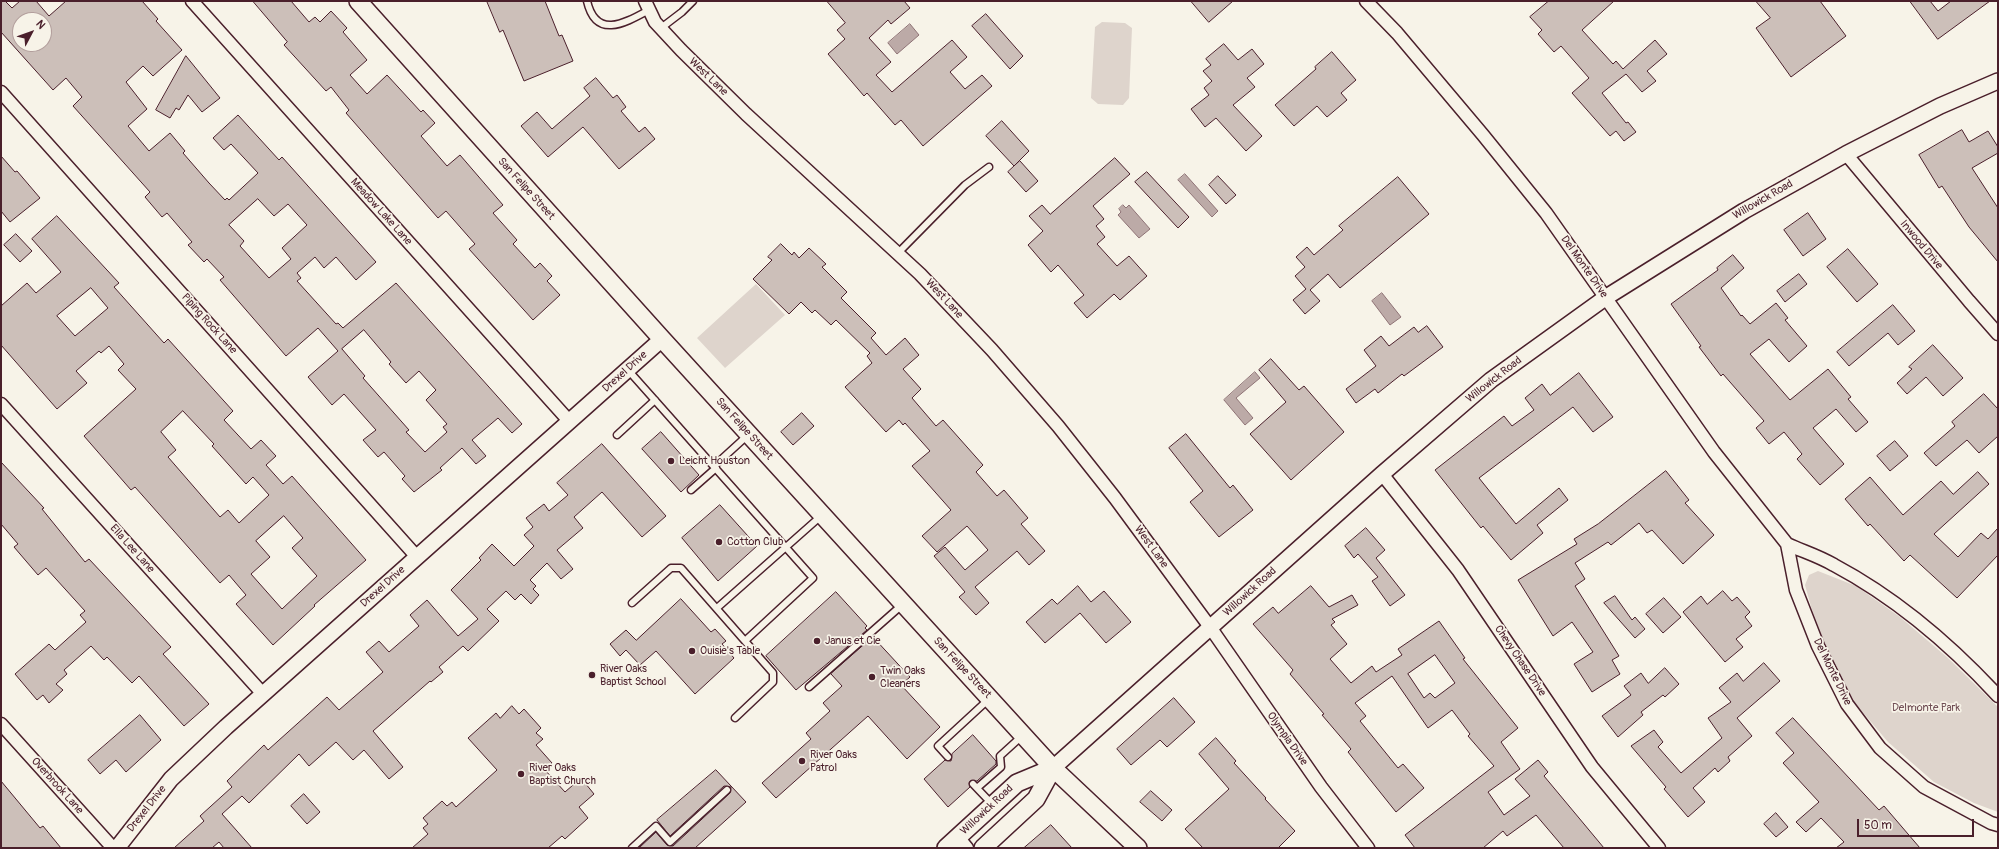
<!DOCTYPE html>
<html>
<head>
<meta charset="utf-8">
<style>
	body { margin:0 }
	#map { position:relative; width:1999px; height:849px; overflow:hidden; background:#f7f3e8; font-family:Pangolin,sans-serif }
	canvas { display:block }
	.frame { position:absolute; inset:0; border:2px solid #4a1f2b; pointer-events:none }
	.north { position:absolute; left:12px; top:12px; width:40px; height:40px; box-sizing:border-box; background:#f7f3e8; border:1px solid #b29e9c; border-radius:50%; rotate:49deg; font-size:11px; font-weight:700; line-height:16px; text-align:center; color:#4a1f2b }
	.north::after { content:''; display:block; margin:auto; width:14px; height:18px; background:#4a1f2b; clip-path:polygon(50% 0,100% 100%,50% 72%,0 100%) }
	.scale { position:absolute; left:1857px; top:819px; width:117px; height:18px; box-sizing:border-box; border:2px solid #4a1f2b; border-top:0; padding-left:5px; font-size:12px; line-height:14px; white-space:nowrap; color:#4a1f2b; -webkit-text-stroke:3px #f7f3e8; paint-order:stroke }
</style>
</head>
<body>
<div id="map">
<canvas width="1999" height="849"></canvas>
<div class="frame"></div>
<div class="north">N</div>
<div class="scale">50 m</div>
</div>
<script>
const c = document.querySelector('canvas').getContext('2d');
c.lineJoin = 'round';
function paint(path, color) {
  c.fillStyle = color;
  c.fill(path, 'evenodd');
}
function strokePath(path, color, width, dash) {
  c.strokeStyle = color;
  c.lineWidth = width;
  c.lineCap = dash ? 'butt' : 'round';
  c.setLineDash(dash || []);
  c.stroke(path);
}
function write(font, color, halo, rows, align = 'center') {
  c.font = font + ' Pangolin,sans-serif';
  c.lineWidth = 3.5;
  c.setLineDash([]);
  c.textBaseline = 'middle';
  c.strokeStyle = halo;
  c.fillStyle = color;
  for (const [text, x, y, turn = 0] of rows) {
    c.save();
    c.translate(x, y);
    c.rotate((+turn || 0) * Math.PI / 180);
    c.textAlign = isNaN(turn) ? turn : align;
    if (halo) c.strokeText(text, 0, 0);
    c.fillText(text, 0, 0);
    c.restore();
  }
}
paint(new Path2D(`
	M1102,22L1125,23L1132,28L1129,98L1123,105L1098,104L1091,98L1095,27Z
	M756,284L785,315L725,368L697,338Z
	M1818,571L1856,586L1900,617L1948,658L1998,707V812L1974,803L1934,782L1888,742L1854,702L1831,659L1812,610L1805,585L1809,575Z`), '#ded4cc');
const water = new Path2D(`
	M910,24L919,35L897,54L888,43Z
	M1185,174L1218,211L1212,217L1178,180Z
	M1123,205L1126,208L1129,205L1150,229L1139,238L1118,215L1121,212L1119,209Z
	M1382,293L1401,317L1390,325L1372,301Z
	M1255,372L1260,378L1236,398L1253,418L1245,425L1224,400Z`);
paint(water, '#bcaaa7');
strokePath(water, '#8e7275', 1);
const building = new Path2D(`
	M1,1H5L12,8L20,1H36L49,16L66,1H142L158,19L156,21L182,50L153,76L143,66L126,82L147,109L128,126L149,151L170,133L185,151L183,153L209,183L225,200L227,198L229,200L258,173L231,144L224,150L213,138L238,115L279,160L282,157L376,262L356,280L336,257L324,268L315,257L297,273L301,278L297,281L336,324L338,323L343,328L396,283L522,424L512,433L498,418L472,440L486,456L476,464L462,448L440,468L442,470L414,492L402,479L405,476L384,452L378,457L363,440L376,430L344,394L332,405L308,377L338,351L318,328L286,356L220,280L224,277L207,259L204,262L188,245L192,242L167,213L162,217L145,197L150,192L73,106L82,97L66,78L53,90L1,32ZM20,20H45L44,44H20ZM258,199L274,216L288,204L307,225L282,248L291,259L269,278L240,246L244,241L229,225ZM364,330L391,362L389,364L406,383L419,371L436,390L426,400L447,424L443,427L447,432L425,452L406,432L409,430L363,378L365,376L342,349Z
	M253,1H291L309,22L315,17L320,22L331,11L347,28L343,32L367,60L350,75L367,94L387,75L421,112L423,110L435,123L421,136L447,166L460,155L503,205L493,213L517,240L513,244L535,268L540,263L552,276L547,281L560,295L533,320L469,249L475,244L446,211L438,218L346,113L349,110L331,87L326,91L284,45L287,42Z
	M487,1H545L559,36L562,35L573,61L524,81L503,30L500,32Z
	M827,1H904L910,8L891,24L888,20L869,38L891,62L876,75L892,92L952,40L967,57L950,72L965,89L982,75L992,86L923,146L901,120L895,125L867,93L864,96L828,54L845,39L837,30L845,23Z
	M1191,1H1233L1209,22Z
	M1549,1H1614L1582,30L1613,64L1616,61L1623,69L1655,40L1667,54L1647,71L1656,81L1642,92L1626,74L1602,93L1626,123L1628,122L1636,132L1624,141L1616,131L1610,136L1572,93L1589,78L1561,46L1554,52L1538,34L1542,30L1530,17Z
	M1756,1H1820L1846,36L1791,77L1756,28L1770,18Z
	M1910,1H1930L1938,11L1951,1H1990L1938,39Z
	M986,14L1023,56L1010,69L972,26Z
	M1224,44L1238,60L1252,49L1264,64L1247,78L1255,87L1233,105L1262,136L1246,151L1216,118L1205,127L1191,109L1209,95L1204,88L1212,81L1203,71L1211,65L1206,59Z
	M1332,52L1356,80L1341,93L1347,100L1327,117L1317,106L1294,126L1275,105L1316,69L1315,67Z
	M186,56L220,98L202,112L188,95L179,110L176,108L170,118L156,110Z
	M596,78L613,98L617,95L626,107L621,111L639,132L645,127L655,139L619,169L583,127L548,157L521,126L537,112L552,129L590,96L584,88Z
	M1002,121L1029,151L1014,166L986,136Z
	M1962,130L1969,142L1988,131L1998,147V153L1972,168L1998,208V262L1969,227L1942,186L1939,188L1919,155Z
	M1,156L15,172L17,171L40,198L10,222L1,211Z
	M1115,158L1130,174L1093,206L1104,219L1096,226L1105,237L1097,244L1117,266L1129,256L1147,276L1120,300L1114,294L1087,318L1074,303L1084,295L1058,265L1051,272L1028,245L1043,231L1029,216L1042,205L1050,214Z
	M1020,161L1038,181L1026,192L1008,172Z
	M1147,172L1189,217L1178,228L1135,182Z
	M1218,176L1236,195L1226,204L1209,185Z
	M1398,177L1429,214L1340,288L1328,274L1310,290L1320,301L1305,314L1293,300L1306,289L1295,276L1305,267L1296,257L1307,247L1314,255L1343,230L1339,226Z
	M1808,213L1826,239L1803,256L1784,230Z
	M57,216L119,283L114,287L164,343L168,339L233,411L224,420L251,449L261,440L276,456L266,465L283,484L292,476L366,560L314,605L315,606L273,645L236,604L246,595L229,575L220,583L135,487L131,490L84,436L136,389L118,370L124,364L109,346L101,353L99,351L76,371L87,383L57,409L1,345V306L27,283L36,293L61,272L32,239ZM91,288L108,308L75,336L57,316ZM183,411L214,444L212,446L246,484L253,477L269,495L239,523L228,510L220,517L168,457L176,450L161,432ZM284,516L303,538L292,548L317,576L282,609L251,574L270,557L256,541Z
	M16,234L32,251L20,262L4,245Z
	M781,244L792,255L794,252L799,258L809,248L826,264L822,267L847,292L841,298L876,333L871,338L886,355L905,338L919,355L903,369L921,389L912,398L936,426L943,420L983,465L976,472L997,496L1004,490L1028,518L1021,524L1045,551L1029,565L1017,551L975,587L989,603L976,615L959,597L965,592L934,556L945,547L965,570L988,550L967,526L937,552L922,536L951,510L912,466L930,451L905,423L903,425L899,420L886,432L845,387L872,363L867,356L870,353L836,320L831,325L815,310L812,313L801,302L789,314L753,279L772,260L768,257Z
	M1848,249L1878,284L1857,302L1827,267Z
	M1733,255L1744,268L1721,288L1741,316L1742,315L1750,324L1776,303L1788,318L1785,320L1807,346L1789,362L1769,339L1750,354L1790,400L1828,369L1851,397L1848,399L1868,422L1856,432L1836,409L1813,428L1844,464L1820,485L1797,459L1802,454L1784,432L1769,444L1756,428L1764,421L1723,374L1721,376L1699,347L1701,346L1671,304L1718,270L1717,268Z
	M1799,274L1807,284L1785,302L1777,291Z
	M1893,305L1915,331L1898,345L1888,333L1849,366L1837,352Z
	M1427,326L1443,347L1404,376L1402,374L1378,393L1375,389L1356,403L1346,389L1376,366L1364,350L1381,336L1389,346L1414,327L1418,332Z
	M1933,345L1963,378L1943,396L1926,377L1907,394L1897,383L1912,369L1909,367Z
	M1271,359L1299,390L1304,386L1344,432L1291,480L1250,434L1286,402L1259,370Z
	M1579,373L1613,417L1593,432L1573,407L1479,478L1516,524L1559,488L1568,500L1537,525L1543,533L1511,560L1483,526L1481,528L1435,470L1504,416L1512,426L1534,410L1525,398L1542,384L1550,395Z
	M1984,394L1998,409V436L1979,453L1967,440L1936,466L1924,453L1955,426L1952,422Z
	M802,413L814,426L793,445L781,432Z
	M661,432L699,475L681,492L642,449Z
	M1186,434L1230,488L1233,485L1253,510L1219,537L1190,502L1203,491L1169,448Z
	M1895,441L1908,456L1890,471L1877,456Z
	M602,444L666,516L642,537L602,492L574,517L583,528L557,550L573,569L561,579L547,563L530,580L536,586L533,589L539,595L531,604L521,594L515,600L506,591L487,609L499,621L468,651L463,646L439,667L443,672L431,682L430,681L373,731L403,767L389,779L364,750L353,760L336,742L309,766L299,754L249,803L242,796L222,814L252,848H224L219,842L212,848H174L204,821L200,816L232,787L227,781L264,745L268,750L327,697L339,710L383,672L366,652L379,641L389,652L419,626L410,615L427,600L458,636L478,619L451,590L481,560L479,558L492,544L514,566L534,546L524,535L533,527L526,518L544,504L549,511L568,495L557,483Z
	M1,462L44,508L42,509L85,562L89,559L171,647L163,654L209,704L184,726L139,676L132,683L107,657L104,660L91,646L64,670L67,674L56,684L63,690L49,703L43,695L37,700L15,674L49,644L55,650L86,622L80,615L85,611L46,568L38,575L14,547L18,544L1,524Z
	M1666,471L1689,500L1685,503L1714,535L1683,564L1652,530L1647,533L1639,523L1611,545L1608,542L1575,563L1585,579L1575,586L1619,656L1612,660L1620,674L1592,692L1574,664L1593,652L1572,622L1553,636L1518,580L1577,544L1574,539L1598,524Z
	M1978,472L1989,484L1934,534L1958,557L1981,533L1988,539L1998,528V555L1957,598L1910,555L1904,561L1870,524L1868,526L1845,499L1870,477L1903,515L1941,481L1953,494Z
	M720,505L757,546L718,581L682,538Z
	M1366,528L1385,550L1376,558L1405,595L1390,606L1372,581L1378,577L1358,554L1354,558L1345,546Z
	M1078,586L1091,602L1104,591L1131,622L1106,643L1080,613L1045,643L1026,622L1052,599L1057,604Z
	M1311,586L1329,607L1352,595L1358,605L1332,619L1335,622L1331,625L1347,644L1330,659L1351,683L1372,666L1376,672L1402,655L1398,649L1439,621L1465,658L1463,659L1518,728L1501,742L1520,769L1488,792L1504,815L1530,796L1515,779L1538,760L1548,772L1544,776L1604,848H1564L1536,815L1507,836L1503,831L1483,848H1415L1405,835L1494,766L1468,736L1470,734L1452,710L1428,728L1392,676L1355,703L1366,716L1360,721L1398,768L1403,764L1424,788L1396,812L1348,752L1351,749L1322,715L1324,714L1290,674L1293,670L1253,624L1273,607L1278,613ZM1435,655L1455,683L1435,698L1430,693L1424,698L1408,674Z
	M1723,591L1732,601L1737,597L1750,612L1745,617L1752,626L1736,639L1743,647L1725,662L1683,612L1701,596L1707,604Z
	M836,592L867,626L865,628L867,630L796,690L766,656Z
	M1615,596L1632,620L1635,617L1645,629L1635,638L1604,603Z
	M1664,598L1681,617L1663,633L1646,614Z
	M681,599L711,632L715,629L726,641L722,644L734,658L695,694L656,651L640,665L626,650L620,656L610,644L626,630L636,640Z
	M873,637L910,677L901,685L940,727L907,759L868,716L776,798L762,783L811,739L806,733L830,711L823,703L842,686L831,674Z
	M1764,663L1780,681L1737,718L1752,736L1728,757L1730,761L1718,772L1715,768L1693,788L1705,802L1688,817L1664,789L1666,787L1631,746L1654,730L1663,742L1658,747L1681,773L1722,738L1708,718L1731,702L1719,688L1737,673L1743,681Z
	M1665,668L1679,684L1665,697L1663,695L1641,712L1643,715L1618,737L1602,716L1631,695L1624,686L1641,673L1648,683Z
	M1174,698L1195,722L1167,747L1160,740L1131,765L1117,749Z
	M512,706L519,714L524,709L541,728L536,733L543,739L536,745L552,763L545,770L565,792L581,778L594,794L579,807L588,818L565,839L562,836L548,848H412L428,834L423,828L428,824L423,818L442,801L447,806L452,802L456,807L497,770L468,738L496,713L500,718Z
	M140,715L161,740L126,772L116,760L100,774L88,760Z
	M1793,718L1879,810L1884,806L1920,848H1836L1844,842L1821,818L1806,832L1796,822L1819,802L1783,763L1794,753L1776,733Z
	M973,735L996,761V764L977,781H970L969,783L970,787L948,807L924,779L945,760L951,761L952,754Z
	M1216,738L1236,761L1234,763L1266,798L1265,799L1295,831L1278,848H1203L1185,829L1229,789L1199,754Z
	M716,770L746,802L695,848H639L656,832L667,845L673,846L730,793L731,787L724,786L670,836L657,820Z
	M1,781L40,828L43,826L61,848H1Z
	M1151,791L1172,810L1162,821L1140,802Z
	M304,794L320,812L307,824L291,806Z
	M1776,813L1788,827L1776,837L1764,824Z
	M1051,825L1072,848H1024Z`);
paint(building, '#ccbfb9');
strokePath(building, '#4a1f2b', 1);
const service = new Path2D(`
	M587,1C596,40 625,23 649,10
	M661,28L682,12L693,1
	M898,253L965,185L989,167
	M628,370L813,578L746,640
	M617,435L655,400
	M714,466L748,435
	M691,490L716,468
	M632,603L671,568H681L773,673V682L735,718
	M717,608L821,516
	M809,687L902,605
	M948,757L938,746L989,699
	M973,784L993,805
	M977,788L1001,767L1000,756L1022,736
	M632,848L656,826L670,842L727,790`);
const minor = new Path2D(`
	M192,1L570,422
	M645,1L655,22L681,50L746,114L920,274L992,350L1058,426L1115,498L1210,627L1321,787L1368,848
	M1366,1L1397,33L1483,135L1546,213L1714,452L1787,544L1796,590L1818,646L1847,704L1880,748L1924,787L1991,823L1998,825
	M1,92L417,557
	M1846,154L1969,301L1998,334
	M1,404L263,694
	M1382,474L1458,570L1592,767L1659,848
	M1787,544C1802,551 1819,556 1834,565C1896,598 1951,645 1998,696
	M1,724L113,848
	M958,837L967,848`);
const tertiary = new Path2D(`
	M1053,768L1382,474L1491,380L1605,298L1744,211L1846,154L1940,106L1998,81
	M117,848L171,779L226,727L662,339`);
const secondary = new Path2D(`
	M358,1L662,339L1053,768L1138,848
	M946,848L1017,783L1053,768
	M983,848L1036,799L1053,768`);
strokePath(service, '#4a1f2b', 9);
strokePath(minor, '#4a1f2b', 15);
strokePath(tertiary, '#4a1f2b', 18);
strokePath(secondary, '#4a1f2b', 20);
strokePath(service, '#f7f3e8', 6);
strokePath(minor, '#f7f3e8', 12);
strokePath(tertiary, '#f7f3e8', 15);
strokePath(secondary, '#f7f3e8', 17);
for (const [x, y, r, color] of [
	[671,461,4,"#4a1f2b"],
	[719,542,4,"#4a1f2b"],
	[817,641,4,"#4a1f2b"],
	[692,651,4,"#4a1f2b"],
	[592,675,4,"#4a1f2b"],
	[872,677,4,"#4a1f2b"],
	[802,761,4,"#4a1f2b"],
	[521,774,4,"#4a1f2b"]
]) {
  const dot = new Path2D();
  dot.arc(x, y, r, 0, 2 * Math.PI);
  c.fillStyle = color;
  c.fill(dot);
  strokePath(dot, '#f7f3e8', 1.5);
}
write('11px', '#4a1f2b', '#f7f3e8', [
	["West Lane",708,77,44],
	["San Felipe Street",526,189,48],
	["Willowick Road",1763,200,-30],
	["Meadow Lake Lane",381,212,48],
	["Inwood Drive",1921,245,50],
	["Del Monte Drive",1584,267,55],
	["West Lane",944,299,47],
	["Piping Rock Lane",209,324,48],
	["Drexel Drive",625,372,-42],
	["Willowick Road",1494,380,-38],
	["San Felipe Street",744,429,48],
	["West Lane",1151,547,54],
	["Ella Lee Lane",132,549,48],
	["Drexel Drive",383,587,-42],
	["Willowick Road",1250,592,-42],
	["Chevy Chase Drive",1520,661,56],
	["San Felipe Street",962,668,47],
	["Del Monte Drive",1832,672,64],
	["Olympia Drive",1287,739,55],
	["Overbrook Lane",57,786,48],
	["Drexel Drive",147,809,-52],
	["Willowick Road",987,810,-43]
]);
write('11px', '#4a1f2b', '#f7f3e8', [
	["Leicht Houston",679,461],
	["Cotton Club",727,542],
	["Janus et Cie",825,641],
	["Ouisie's Table",700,651],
	["River Oaks",600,669],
	["Baptist School",600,682],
	["Twin Oaks",880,671],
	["Cleaners",880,684],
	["River Oaks",810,755],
	["Patrol",810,768],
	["River Oaks",529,768],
	["Baptist Church",529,781]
], 'left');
write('11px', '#6f4c53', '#f7f3e8', [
	["Delmonte Park",1926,708]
]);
</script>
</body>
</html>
